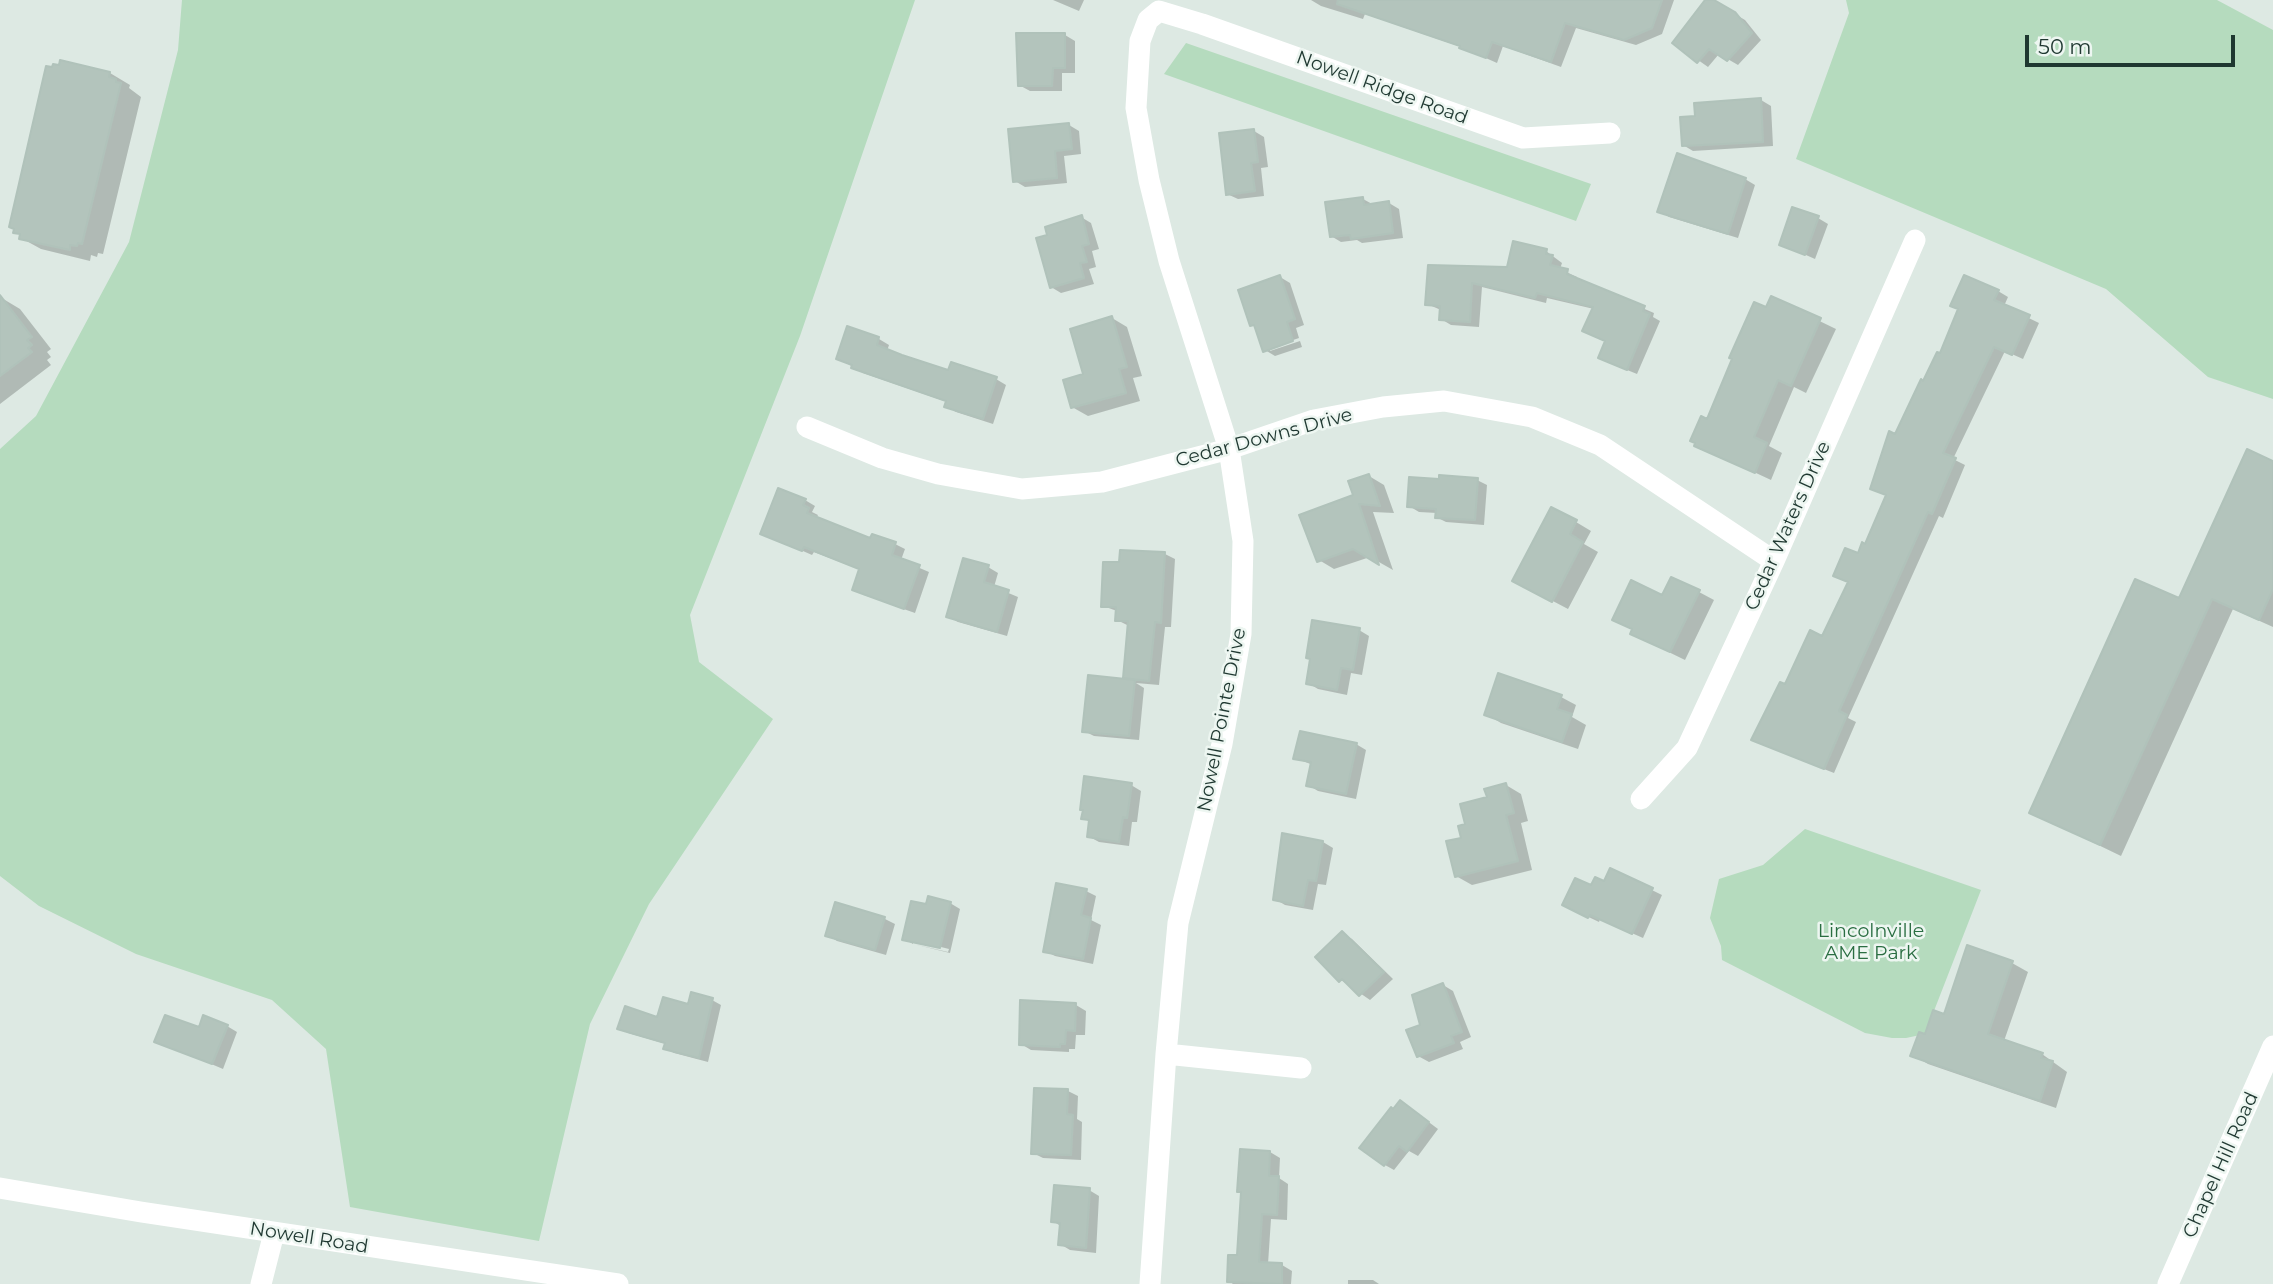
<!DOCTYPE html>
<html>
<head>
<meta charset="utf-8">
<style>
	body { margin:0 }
	#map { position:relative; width:2273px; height:1284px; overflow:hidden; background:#dde9e3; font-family:Montserrat,sans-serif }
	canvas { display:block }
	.scale { position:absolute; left:2025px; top:35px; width:210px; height:32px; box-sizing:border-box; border:4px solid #1f3831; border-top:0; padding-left:9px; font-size:21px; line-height:24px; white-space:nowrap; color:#1f3831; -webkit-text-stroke:5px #edf6f1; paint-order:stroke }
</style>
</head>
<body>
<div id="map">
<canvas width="2273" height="1284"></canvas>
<div class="scale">50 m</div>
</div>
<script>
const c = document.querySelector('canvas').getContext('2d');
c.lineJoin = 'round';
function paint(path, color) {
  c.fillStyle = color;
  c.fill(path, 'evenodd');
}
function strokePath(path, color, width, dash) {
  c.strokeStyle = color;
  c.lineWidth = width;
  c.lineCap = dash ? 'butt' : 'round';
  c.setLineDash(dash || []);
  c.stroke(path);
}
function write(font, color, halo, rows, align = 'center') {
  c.font = font + ' Montserrat,sans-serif';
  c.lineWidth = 5;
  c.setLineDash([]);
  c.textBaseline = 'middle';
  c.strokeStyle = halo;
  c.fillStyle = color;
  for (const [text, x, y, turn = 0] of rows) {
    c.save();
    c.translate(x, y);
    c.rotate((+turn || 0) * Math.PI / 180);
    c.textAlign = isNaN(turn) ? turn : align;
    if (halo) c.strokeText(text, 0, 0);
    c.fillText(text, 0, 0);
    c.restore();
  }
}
paint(new Path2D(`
	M182,0H915L800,336L690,615L699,662L773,719L649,904L590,1024L539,1241L350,1207L326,1049L272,1000L136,954L39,906L0,876V449L36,416L129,242L178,50Z
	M1846,0H2217L2273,30V399L2208,377L2106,289L1796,159L1849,13Z
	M1186,43L1591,184L1576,221L1164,74Z
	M1805,829L1981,890L1925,1034L1906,1038H1892L1865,1033L1722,960L1721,946L1710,918L1719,879L1763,865Z`), '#b5dbbe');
paint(new Path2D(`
	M1053,0H1084L1079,11Z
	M1311,0H1674L1662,34L1636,45L1576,28L1561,67L1503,46L1497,63L1461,47L1365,14L1363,19L1321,6Z
	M1707,0H1711L1745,20L1761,40L1738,65L1719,54L1708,67L1674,43Z
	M1065,35L1075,41V73H1062V91H1030L1019,85Z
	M61,67L110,73L130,85L129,88L141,97L103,254L98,253L97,257L91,255L90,261L41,249L21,238V235L15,232Z
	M1761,100L1771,106L1773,146L1693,151L1683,145L1697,118Z
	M1069,125L1079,131L1081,154L1064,156L1067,183L1025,187L1015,181Z
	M1254,131L1264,137L1268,167L1261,168L1264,196L1238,199L1227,194Z
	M1745,179L1755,185L1738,238L1669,217L1660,211Z
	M1363,199L1374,205L1389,203L1399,209L1403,238L1362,243L1357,240L1341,242L1331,236Z
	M1081,217L1091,223L1099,249L1092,251L1096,267L1089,269L1094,284L1061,293L1051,287L1049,236Z
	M1818,218L1828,224L1815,259L1781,244Z
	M1546,251L1562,263L1560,269L1577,277V280L1654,313L1653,317L1660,321L1637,374L1610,363L1607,341L1594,309L1547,298L1546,303L1482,287L1479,327L1451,325L1441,319V310L1427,304L1429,267L1508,269Z
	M1280,277L1290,283L1304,325L1296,328L1299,338L1270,348V351L1300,341L1302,347L1275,356L1265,350L1256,327L1252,325Z
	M1998,291L2008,297L2004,306L2039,323L2023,359L2005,351L1953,459L1965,465L1943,518L1939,516L1848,718L1856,722L1834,773L1763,745L1753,739L1786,686L1823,639L1850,583L1835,575L1859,556L1865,546L1887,496L1872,488L1896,436L1941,355Z
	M0,297L20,309L51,349L47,352L51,357L47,360L51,365L0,404Z
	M1772,298L1836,329L1806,393L1794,387L1769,446L1782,453L1771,480L1696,445Z
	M1112,318L1127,327L1142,376L1133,378L1140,401L1088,416L1072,407Z
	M848,328L879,339L889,345L887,351L949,372L996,379L1006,385L993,424L956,412L946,406L947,402L863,373L838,358Z
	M2273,463V627L2233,609L2121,856L2032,813Z
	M1369,476L1384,485L1394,513L1373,512L1393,570L1370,557L1334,569L1319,560Z
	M1441,480H1477L1487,485L1484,525L1446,522L1436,517L1437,513L1419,512L1409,506Z
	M805,500L815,506L812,512L818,515L816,519L871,540L895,544L905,549L901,560L929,572L915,613L864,595L854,590L861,570L814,552L812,555L762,533Z
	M1576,522L1591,531L1584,544L1598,552L1568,609L1530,589Z
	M1165,554L1175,559L1171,627H1165L1159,685L1136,683L1144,688L1139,740L1094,736L1084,731L1133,682L1125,677L1129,626L1117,620V611L1103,606L1121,564Z
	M988,567L998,573L994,587L1018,597L1007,636L958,622L949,617Z
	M1699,592L1714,600L1685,660L1648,642L1634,630L1663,598Z
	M1359,630L1369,636L1362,675L1351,673L1347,695L1318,689L1308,683Z
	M1561,697L1576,705L1572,717L1586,725L1578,749L1501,723L1486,714Z
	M1356,744L1366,750L1356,799L1318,791L1308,785L1313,765L1295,758Z
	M1131,785L1141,791L1137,822H1132L1129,846L1099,842L1088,836L1090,822L1083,818Z
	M1506,785L1521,794L1528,821L1521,823L1532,870L1472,885L1456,876L1467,825L1489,798Z
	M1323,842L1333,848L1326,885L1318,884L1313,910L1285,905L1275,899Z
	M1611,870L1662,895L1643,938L1600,919L1599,922L1574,910L1592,887L1605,883Z
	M1086,891L1096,896L1091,920L1101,925L1093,964L1055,956L1045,951Z
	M950,903L960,909L950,953L913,944L948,952L949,949L913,940V944L904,939L927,906Z
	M836,904L885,919L895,924L886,955L837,941L827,935Z
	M1342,933L1352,939L1393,979L1370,1000L1341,980Z
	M2012,963L2028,972L2004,1041L2042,1054L2067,1072L2056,1108L1928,1064L1913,1055L1945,1016Z
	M1443,985L1453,991L1471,1037L1460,1042L1463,1049L1429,1062L1418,1056L1422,1026Z
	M712,1000L721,1005L708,1062L674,1053L665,1048L666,1044L628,1033L619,1028L658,1019L689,1006Z
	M1022,1002L1076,1005L1086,1011L1085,1035H1076L1075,1049H1069V1052L1031,1050L1021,1044Z
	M227,1026L237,1032L223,1069L157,1041L200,1030Z
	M1068,1091L1078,1096L1077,1119L1082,1122L1081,1160L1043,1158L1033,1153Z
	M1410,1108L1438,1129L1418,1156L1409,1151L1394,1170L1385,1165Z
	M1242,1151L1270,1152L1280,1158L1279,1178L1288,1184L1287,1220L1271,1219L1268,1264L1282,1265L1292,1271L1291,1284H1233L1229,1281L1239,1257L1243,1193L1239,1191Z
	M1089,1190L1099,1196L1096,1253L1070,1250L1060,1244L1062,1227L1053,1221Z
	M1348,1280H1373L1379,1284H1348Z`), '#0003');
const building = new Path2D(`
	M1338,0H1662L1652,28L1624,40L1565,23L1551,62L1492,42L1486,58L1459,48L1460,46L1337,4Z
	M1705,0H1714L1735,12L1752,33L1727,61L1709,49L1697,63L1672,43Z
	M1016,33H1065V68H1053L1052,86H1018Z
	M60,60L110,72L109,77L116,79V82L121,83L82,244L78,243L77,246L70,245V250L19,239L20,234L13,233L14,229L9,227L46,66L52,67L53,64L59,65Z
	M1761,98L1763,142L1682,146L1680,117L1695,116L1694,103Z
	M1069,123L1072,149L1055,151L1057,178L1013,182L1008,129Z
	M1254,129L1258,162L1251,163L1255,191L1226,195L1219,133Z
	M1677,153L1746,178L1728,234L1657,212Z
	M1363,197L1364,205L1389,201L1393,233L1351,239L1350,235L1330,237L1325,202Z
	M1792,207L1819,216L1805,255L1779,245Z
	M1082,215L1089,244L1082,246L1087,262L1080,263L1084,278L1050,288L1036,238L1047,235L1045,227Z
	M1513,241L1547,249L1546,254L1553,255L1550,265L1568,269L1567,274L1645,306L1643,311L1650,314L1627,370L1598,358L1605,341L1582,331L1593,307L1537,293L1535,298L1472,283L1470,322L1439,320L1440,306L1425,305L1428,265L1507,267Z
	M1280,275L1295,319L1287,322L1293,341L1263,352L1254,325L1250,326L1238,290Z
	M1964,275L1999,290L1994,300L2030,315L2012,355L1994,347L1943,453L1956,458L1932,514L1928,512L1839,711L1847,715L1824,769L1751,740L1780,682L1785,684L1810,630L1822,636L1848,582L1833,576L1845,548L1858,553L1862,542L1865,544L1886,495L1870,489L1889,431L1895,434L1921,379L1923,381L1937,352L1940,353L1958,309L1950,306Z
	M0,295L32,337L27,340L32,345L28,348L32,352L0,376Z
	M1771,296L1821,318L1791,386L1778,380L1754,437L1767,443L1755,473L1694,446L1695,443L1690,441L1701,416L1707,419L1732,359L1729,358L1754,302L1766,307Z
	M1112,316L1127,367L1119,369L1126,393L1071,408L1063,380L1083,374L1070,329Z
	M847,326L879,337L877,345L902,355L948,370L951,362L997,377L983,419L944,407L946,401L851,368L852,365L836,359Z
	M2247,449L2273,461V589L2259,620L2212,599L2100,845L2029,813L2135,579L2179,598Z
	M1369,474L1380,506L1359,504L1379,565L1353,549L1317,562L1299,515L1353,495L1348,481Z
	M1439,475L1478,478L1475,520L1435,518L1436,509L1407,507L1409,477L1439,479Z
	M778,488L806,499L803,505L809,508L807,513L870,538L872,534L896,542L892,555L920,565L904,609L852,590L859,569L804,547L802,551L760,534Z
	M1551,507L1577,520L1570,534L1583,542L1552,602L1512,581Z
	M1120,550L1165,552L1161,623L1155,622L1149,681L1123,678L1128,621H1115L1116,607H1101L1103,562H1119Z
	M963,558L989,565L984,582L1009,590L997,632L946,617Z
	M1671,577L1700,590L1670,652L1630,634L1632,629L1612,620L1631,580L1662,595Z
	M1312,620L1360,628L1353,670L1341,668L1337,690L1306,684L1310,659L1306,658Z
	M1498,673L1562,695L1557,709L1572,714L1562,742L1484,715Z
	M1088,675L1135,680L1129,736L1082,732Z
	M1300,731L1357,743L1346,794L1306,786L1311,762L1293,759Z
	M1084,776L1132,783L1127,818L1123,817L1119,842L1087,837L1089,820L1081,819L1083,810H1080Z
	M1506,783L1514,813L1506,815L1518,861L1455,877L1446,841L1461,838L1458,826L1465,824L1460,804L1487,797L1484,789Z
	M1282,833L1323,841L1316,881L1308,880L1303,906L1273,900Z
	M1610,868L1653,888L1632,934L1590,915L1588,918L1562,905L1575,878L1591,885L1595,877L1604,881Z
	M1056,883L1087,889L1081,915L1091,918L1083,959L1043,952Z
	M928,896L951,902L940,948L902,940L911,901L926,904Z
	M835,902L885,917L875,950L825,936Z
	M1342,931L1384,972L1359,996L1342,979L1339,982L1315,957Z
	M1967,945L2013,961L1988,1034L2043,1053L2041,1058L2053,1061L2040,1101L1910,1056L1919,1032L1925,1034L1933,1010L1944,1014Z
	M1443,983L1462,1032L1451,1036L1454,1043L1417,1057L1406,1030L1420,1025L1412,995Z
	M691,992L713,998L699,1058L663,1049L665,1043L617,1029L625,1006L657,1017L663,997L688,1004Z
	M1020,1000L1076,1003L1075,1031L1066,1030L1065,1044H1060V1047L1019,1045Z
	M165,1015L199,1027L203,1015L228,1025L212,1064L154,1042Z
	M1034,1088L1068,1089L1067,1114L1073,1115L1071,1155L1031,1154Z
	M1400,1100L1429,1122L1407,1152L1399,1146L1384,1166L1359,1148L1391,1107L1393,1109Z
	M1240,1149L1270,1151L1269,1176H1279L1277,1215L1262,1214L1259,1262L1282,1263V1284L1227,1282L1228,1255H1237L1241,1192H1237Z
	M1054,1185L1090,1188L1086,1248L1058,1245L1060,1223L1051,1222Z`);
paint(building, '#b3c4bc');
strokePath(building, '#b0c2ba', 2);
strokePath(new Path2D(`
	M807,427L882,458L938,474L1022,489L1102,482L1229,449L1314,420L1383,407L1444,401L1532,417L1600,445L1774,561
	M1641,799L1687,748L1774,561L1915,240
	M1166,1054L1301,1068
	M261,1284L274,1233
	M1150,1284L1166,1054L1178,923L1222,744L1241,634L1243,541L1229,449L1169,261L1149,180L1136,108L1140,41L1148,20L1159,11L1202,24L1523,138L1610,133`), '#fff', 21);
strokePath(new Path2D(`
	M0,1188L141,1212L618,1284
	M2168,1284L2273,1046`), '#fff', 21);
write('19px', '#1f3831', '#edf6f1', [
	["Nowell Ridge Road",1382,88,20],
	["Cedar Downs Drive",1264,438,-15],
	["Cedar Waters Drive",1788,526,-66],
	["Nowell Pointe Drive",1222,720,-79],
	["Chapel Hill Road",2221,1165,-66],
	["Nowell Road",309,1238,9]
]);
write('19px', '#2a6e42', '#edf6f1', [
	["Lincolnville",1871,931],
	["AME Park",1871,953]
]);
</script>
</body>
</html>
